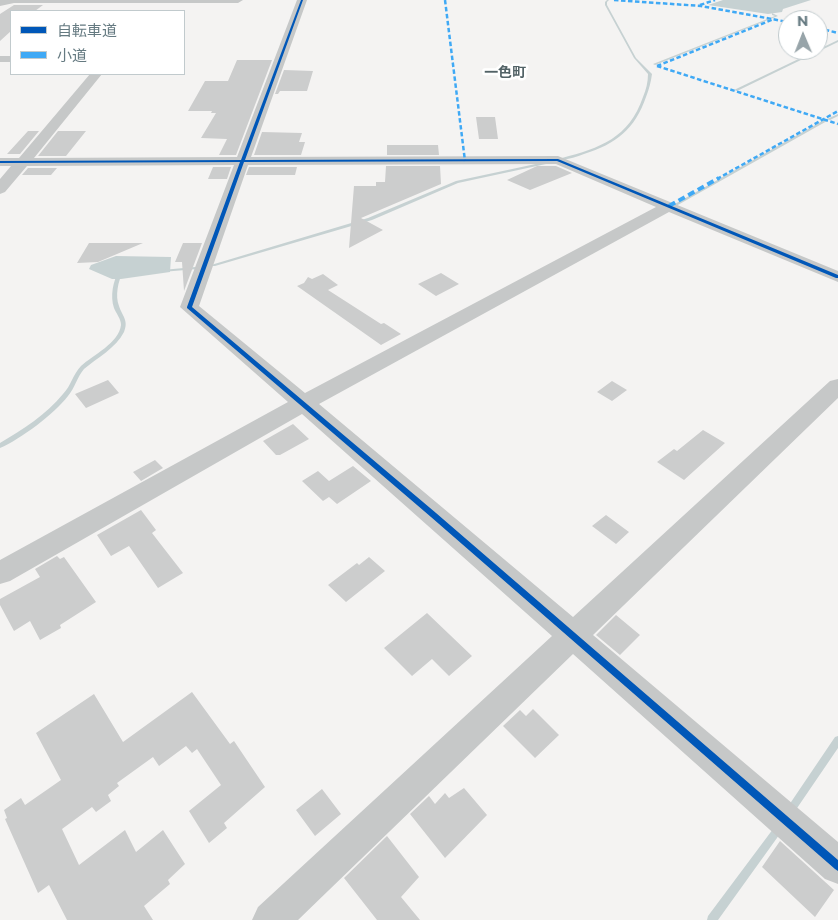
<!DOCTYPE html>
<html>
<head>
<meta charset="utf-8">
<style>
	body { margin:0 }
	#map { position:relative; width:838px; height:920px; overflow:hidden; background:#f4f3f2; font-family:Montserrat,"Noto Sans JP",sans-serif }
	canvas { display:block }
	.legend { position:absolute; left:10px; top:10px; width:175px; height:65px; box-sizing:border-box; background:#fff; border:1px solid #c1cacd; margin:0; padding:6px 9px; list-style:none; font-size:15px; color:#657a81 }
	.legend li { display:flex; align-items:center; gap:10px; height:25px }
	.legend b { width:25px; border:1px solid #c1cacd }
	.north { position:absolute; left:778px; top:10px; width:50px; height:50px; box-sizing:border-box; background:#fff; border:1px solid #c1cacd; border-radius:50%; rotate:359deg; font-size:14px; font-weight:700; line-height:20px; text-align:center; color:#657a81 }
	.north::after { content:''; display:block; margin:auto; width:18px; height:22px; background:#97a4a9; clip-path:polygon(50% 0,100% 100%,50% 72%,0 100%) }
</style>
</head>
<body>
<div id="map">
<canvas width="838" height="920"></canvas>
<ul class="legend">
<li><b style="height:6px;background:#0057b8"></b>自転車道</li>
<li><b style="height:6px;background:#3fa9f5"></b>小道</li>
</ul>
<div class="north">N</div>
</div>
<script>
const c = document.querySelector('canvas').getContext('2d');
c.lineJoin = 'round';
function paint(path, color) {
  c.fillStyle = color;
  c.fill(path, 'evenodd');
}
function strokePath(path, color, width, dash) {
  c.strokeStyle = color;
  c.lineWidth = width;
  c.lineCap = dash ? 'butt' : 'round';
  c.setLineDash(dash || []);
  c.stroke(path);
}
function write(font, color, halo, rows, align = 'center') {
  c.font = font + ' Montserrat,"Noto Sans JP",sans-serif';
  c.lineWidth = 5;
  c.setLineDash([]);
  c.textBaseline = 'middle';
  c.strokeStyle = halo;
  c.fillStyle = color;
  for (const [text, x, y, turn = 0] of rows) {
    c.save();
    c.translate(x, y);
    c.rotate((+turn || 0) * Math.PI / 180);
    c.textAlign = isNaN(turn) ? turn : align;
    if (halo) c.strokeText(text, 0, 0);
    c.fillText(text, 0, 0);
    c.restore();
  }
}
paint(new Path2D(`
	M723,0H811L783,9L782,12L768,14L708,5Z
	M116,256L171,257L170,272L121,279H112L89,269L91,265Z`), '#c6d1d2');
paint(new Path2D(`
	M607,0H609L607,2V5L636,58L652,74C651,82 649,89 646,97C635,129 616,144 584,154C577,157 569,159 562,160V158C600,148 629,138 643,97C646,90 648,82 648,74L634,58L605,5V2Z
	M772,13L778,16L655,65L653,64L775,16L772,15Z
	M838,40V42L737,91L734,90Z
	M838,114V116L830,120L827,119Z
	M824,120L827,121L676,206L673,205Z
	M545,162L547,163L546,164L458,183L372,220L215,266H211V265L368,218L456,181Z
	M195,267L197,268V269L162,272L160,271L162,270Z
	M119,271H121L123,272C118,281 115,296 119,306C122,316 129,320 124,332C116,348 97,358 84,369C77,377 75,388 68,396C54,414 21,439 0,448V443C23,429 46,415 63,394C71,386 73,374 81,366C93,355 119,343 121,325C121,319 116,313 114,308C110,296 113,281 119,271Z
	M838,736V748L793,814L790,816L787,814L785,811L787,808L835,737Z
	M779,823L782,825L784,828L782,831L718,920H707L708,916L776,825Z`), '#c6d1d2');
paint(new Path2D(`
	M14,5H43L35,11H11V31L0,41V14Z
	M237,60H272L236,155H219L227,139L201,138L216,113H211L212,111H188L205,81H228Z
	M284,70L313,71L307,91H280L278,94H275Z
	M476,117H495L498,139H479Z
	M28,131H39L20,154H7Z
	M58,131H86L66,156H38Z
	M262,132L302,133L299,142H305L301,155H254Z
	M387,145H438L439,155H387Z
	M386,166H440L441,184L361,218L383,230L349,248L354,186H376V182H385Z
	M537,166H556L572,173L530,190L507,180Z
	M213,167H231L227,179H208Z
	M249,167H297L295,175H246Z
	M28,168H57L51,175H22Z
	M89,243H143L98,262L77,263Z
	M183,243H202L184,291L182,262H175Z
	M441,273L459,284L436,296L418,284Z
	M323,274L338,285L328,290L381,324L384,323L401,334L381,345L297,286L304,283L308,277L312,279Z
	M108,380L119,393L86,408L75,394Z
	M612,381L627,390L612,401L597,392Z
	M293,424L309,439L280,455H276L263,441Z
	M703,430L725,443L684,480L657,462L674,449L677,451Z
	M155,460L163,468L141,481L133,472Z
	M353,466L371,481L337,504L329,497L323,501L302,481L318,471L329,481Z
	M141,510L156,530L152,533L183,573L158,588L129,546L111,556L97,535Z
	M606,515L629,532L616,544L592,526Z
	M57,556L60,559L64,557L96,602L60,625L61,628L40,640L30,621L14,631L0,605V599L40,577L35,569Z
	M369,557L385,571L346,602L328,585L357,563L359,565Z
	M427,613L472,656L449,676L432,659L412,676L384,648Z
	M616,615L640,635L620,655L596,635Z
	M192,692L230,744L234,741L265,787L224,823L227,828L209,843L189,811L221,785L197,749L192,753L186,746L159,766L153,757L117,783L119,786L108,795L111,801L96,812L92,807L62,829L79,865L125,830L136,852L163,830L185,864L168,880L170,884L144,906L153,920H67L49,885L38,893L5,819L7,818L4,810L21,798L25,805L61,780L36,733L94,694L123,742Z
	M533,709L559,735L535,758L503,726L520,710L526,716Z
	M464,788L487,815L445,858L410,814L429,796L435,804L445,793L449,798Z
	M322,789L341,814L315,836L296,810Z
	M387,836L419,877L401,897L420,920H377L344,878Z
	M780,841L834,890L815,917L762,867Z`), '#cccdcd');
paint(new Path2D(`
	M0,0H243L238,3H14L0,6Z
	M297,0H307L251,157L558,156L838,271V282L669,212L319,404L573,617L830,381L838,379V398L593,635L838,842V884L825,879L573,654L298,920H252L258,907L552,636L302,414L10,581L0,584V560L288,402L180,307L234,165L27,166L5,192L0,194V179L11,166H0V158H19L90,74H102L34,158L237,157ZM556,164L656,207L305,393L199,306L248,165Z
	M0,56H11V62H0Z`), '#c6c8c8');
strokePath(new Path2D(`
	M445,0L465,161
	M614,0L701,6L788,22
	M700,5L715,0
	M818,28L838,33
	M657,66L838,124
	M657,66L774,19
	M717,179L838,111`), '#3fa9f5', 2.5, [4.5, 2.5]);
strokePath(new Path2D(`
	M669,206L719,178`), '#3fa9f5', 4, [7, 4]);
paint(new Path2D(`
	M301,0H303L245,160L558,159L838,275V278H836L557,161L244,162L192,307L436,513L838,860V871L835,869L431,517L187,308V307L240,162L0,163V161L241,160Z`), '#0057b8');
write('bold 14px', '#526266', '#fff', [
	["一色町",505,73]
]);
</script>
</body>
</html>
